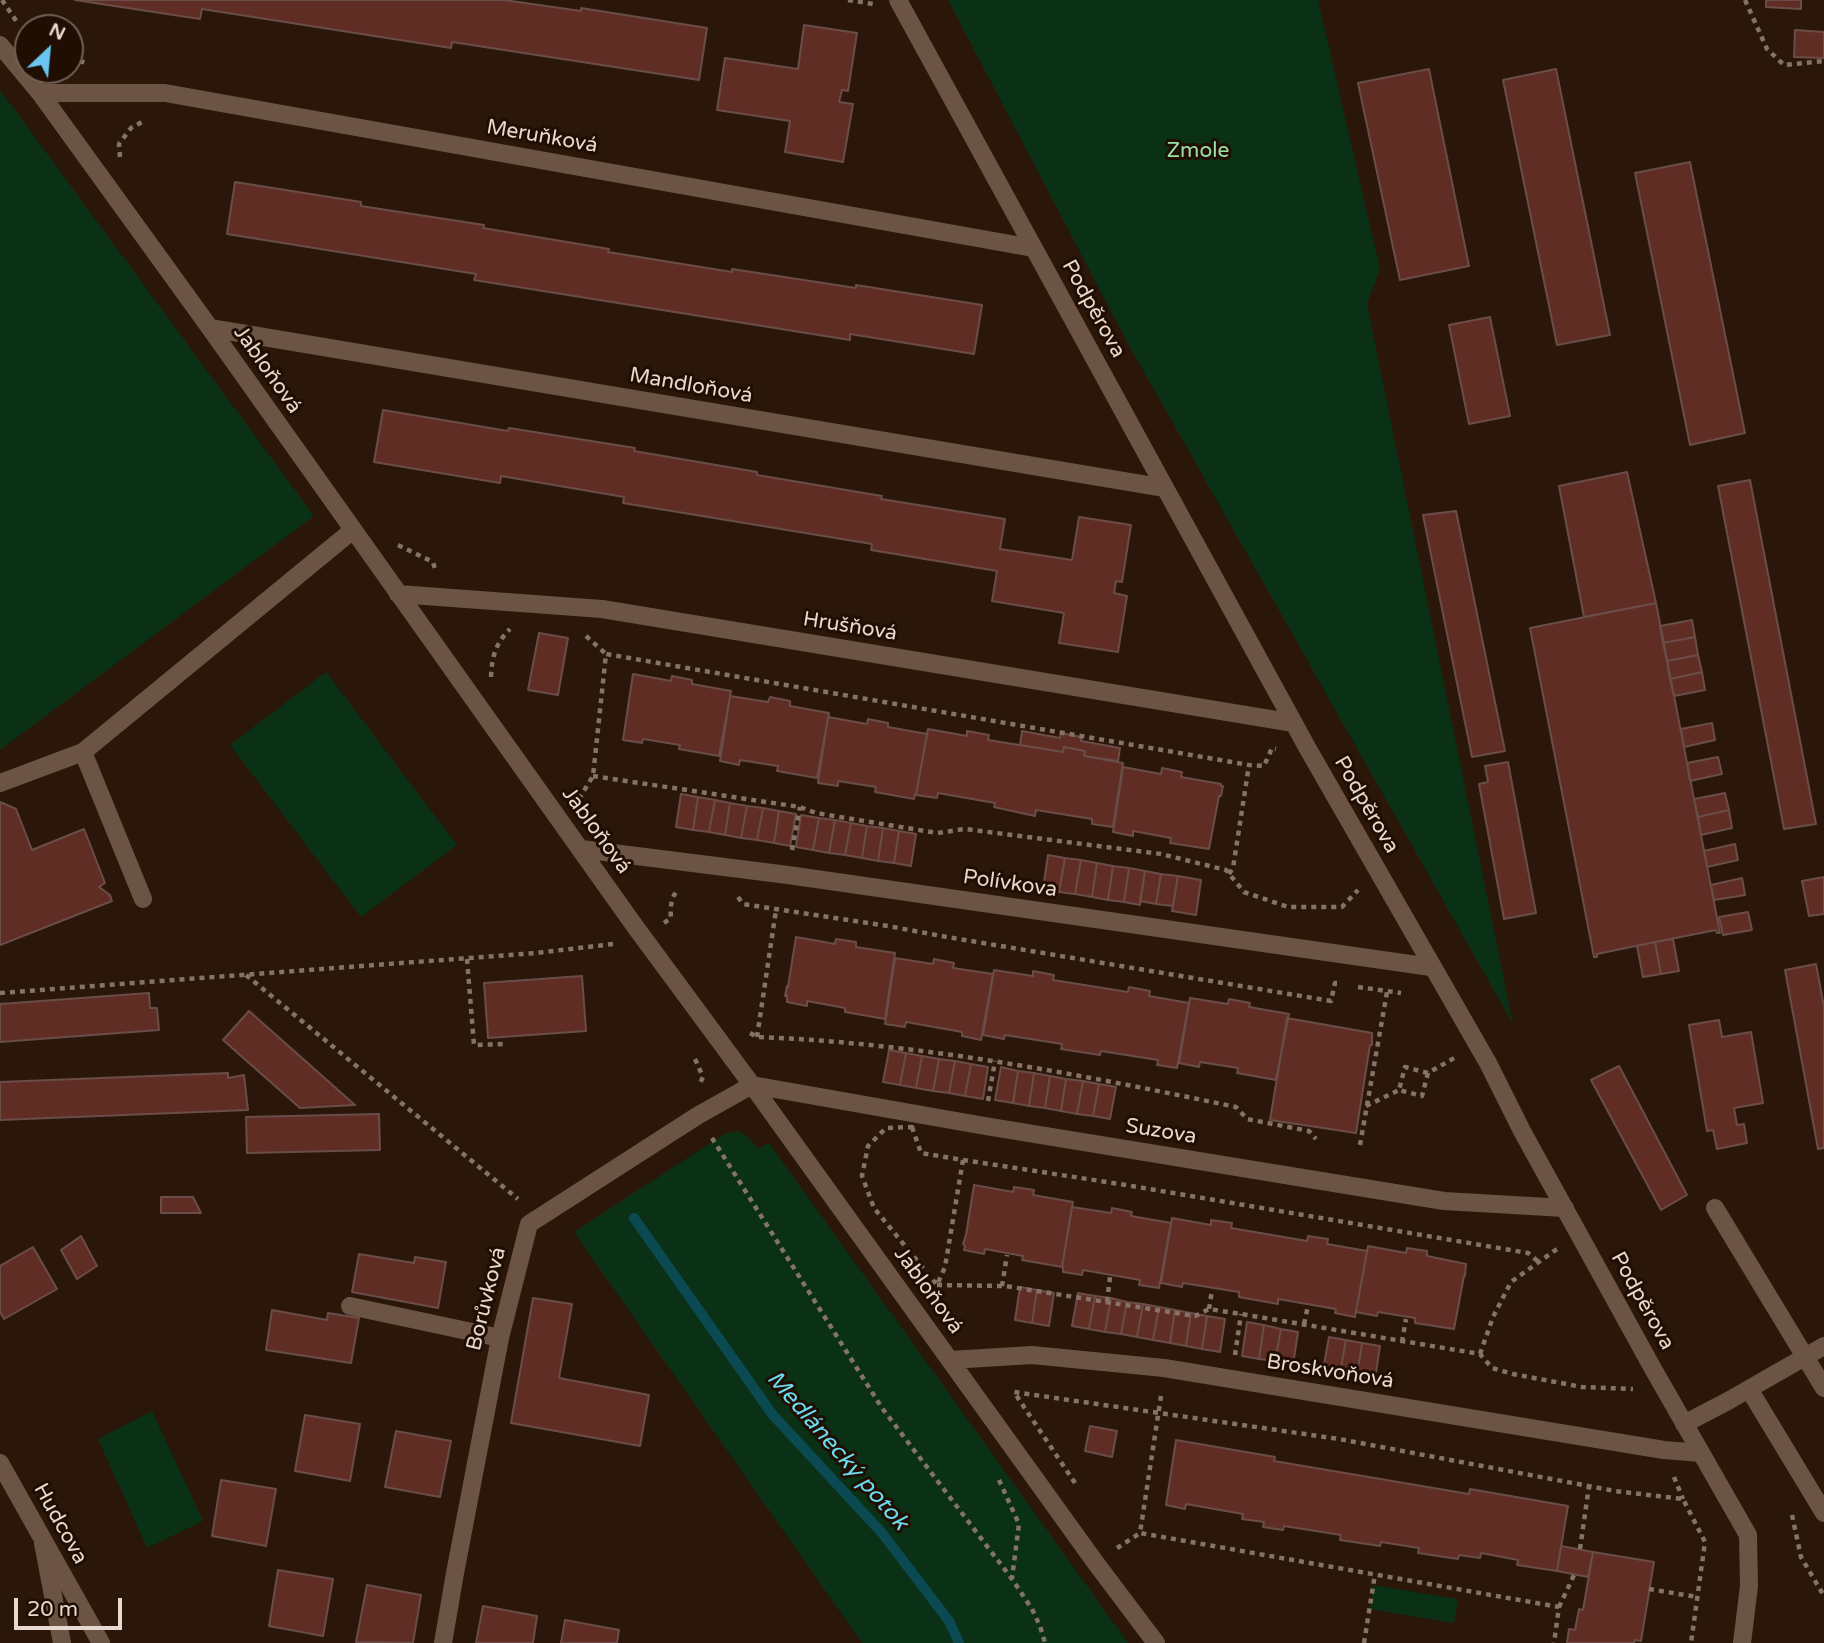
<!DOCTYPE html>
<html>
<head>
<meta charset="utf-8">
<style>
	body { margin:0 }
	#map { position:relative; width:1824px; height:1643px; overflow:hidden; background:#2b1709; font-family:"Varela Round",sans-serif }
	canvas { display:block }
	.north { position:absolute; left:14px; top:14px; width:70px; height:70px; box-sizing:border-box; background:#210e02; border:2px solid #705f54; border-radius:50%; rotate:26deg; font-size:19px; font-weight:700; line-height:28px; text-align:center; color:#e7d9cf }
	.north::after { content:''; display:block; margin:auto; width:24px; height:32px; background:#68c4f0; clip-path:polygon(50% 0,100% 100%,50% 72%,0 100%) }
	.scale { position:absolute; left:14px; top:1598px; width:108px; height:32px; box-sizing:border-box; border:4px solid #e7d9cf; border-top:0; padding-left:9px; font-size:21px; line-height:24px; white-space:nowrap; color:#e7d9cf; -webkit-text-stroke:5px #210e02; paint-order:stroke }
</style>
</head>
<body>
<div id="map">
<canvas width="1824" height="1643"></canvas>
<div class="north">N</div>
<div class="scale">20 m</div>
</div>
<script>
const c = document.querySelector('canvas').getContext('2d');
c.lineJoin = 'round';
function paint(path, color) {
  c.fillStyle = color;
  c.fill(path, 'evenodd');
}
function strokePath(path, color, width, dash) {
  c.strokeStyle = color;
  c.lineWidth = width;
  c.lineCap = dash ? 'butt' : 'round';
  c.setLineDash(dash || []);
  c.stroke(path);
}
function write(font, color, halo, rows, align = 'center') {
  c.font = font + ' "Varela Round",sans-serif';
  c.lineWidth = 6;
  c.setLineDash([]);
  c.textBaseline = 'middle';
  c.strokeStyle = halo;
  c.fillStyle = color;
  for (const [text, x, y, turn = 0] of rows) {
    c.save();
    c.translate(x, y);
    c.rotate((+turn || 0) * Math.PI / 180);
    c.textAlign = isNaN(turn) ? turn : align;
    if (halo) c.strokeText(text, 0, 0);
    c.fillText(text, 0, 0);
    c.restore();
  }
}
paint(new Path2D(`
	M948,0H1318L1380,269L1367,304L1513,1024L1126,340Z
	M0,90L314,516L0,750Z
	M326,672L457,845L361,917L230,745Z
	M738,1131L749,1138L758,1149L769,1143L1128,1643H862L574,1232L724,1134Z
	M152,1411L203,1521L147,1548L98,1439Z
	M1373,1585L1458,1599L1454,1623L1370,1609Z`), '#0a3115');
strokePath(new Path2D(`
	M634,1218L772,1414L882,1533L949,1621L959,1643`), '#0b4a53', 10);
const building = new Path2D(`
	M75,0H504L581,11V8L707,28L699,80L452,42L451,48L202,9L200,19Z
	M1766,0H1801V9L1766,7Z
	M804,25L857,33L848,91L842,90L839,102L853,104L843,162L785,152L790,121L717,110L725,58L798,69Z
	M1795,30L1824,32V58L1794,57Z
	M1429,69L1469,266L1400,280L1358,83Z
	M1556,69L1610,335L1557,345L1503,80Z
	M1690,162L1745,433L1690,445L1635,173Z
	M235,182L361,202V206L484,225L483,228L609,249L608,252L732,272V269L856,288V285L982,305L974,354L850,334V340L474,280L476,274L227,234Z
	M1490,317L1510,416L1469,424L1449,325Z
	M383,410L508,431L509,428L635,448L634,451L757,472V475L882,496L881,499L1005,519L1000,549L1072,560L1079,517L1131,525L1122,582L1116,581L1114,593L1127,596L1118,652L1059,643L1064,613L992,601L997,571L871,550L872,544L623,503L624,497L501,476L500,483L374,462Z
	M1627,472L1656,603L1584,617L1559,486Z
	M1750,480L1816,824L1784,829L1718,486Z
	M1456,511L1505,751L1472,757L1423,515Z
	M1656,603L1720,933H1717L1716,930L1655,942L1597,954V957H1594L1530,628Z
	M1692,620L1695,637L1663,643L1660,626Z
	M539,633L568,638L558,695L528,690Z
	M1695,637L1698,655L1667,661L1663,643Z
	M1698,655L1702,672L1670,679L1667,661Z
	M1702,672L1705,690L1674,696L1670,679Z
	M633,674L671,681L672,676L692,680V684L731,691L719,756L679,749L680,745L643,739L642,743L623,740Z
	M730,696L768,702L770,697L790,701V706L829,713L817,778L777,771L778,766L740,760L739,765L720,761Z
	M828,717L867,724L868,719L888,723V727L927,734L916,795L915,794L914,799L875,792L876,787L838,781V786L818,783Z
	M1712,723L1715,740L1684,747L1681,729Z
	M928,729L967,736V731L989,735L988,740L1063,752L1064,747L1085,751L1084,756L1123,763L1113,827L1092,824V819L1036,810L1035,816L994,807L995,803L938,793L937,798L916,795Z
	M1022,731L1060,738L1061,733L1081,737V741L1120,748L1118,761L1084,756L1085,751L1064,747L1063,752L1020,745Z
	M1718,757L1722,774L1690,781L1687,763Z
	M1508,762L1536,913L1504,919L1479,784L1488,782L1485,766Z
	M1123,767L1161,774L1162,768L1182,772L1181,777L1221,784V786H1223L1221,796H1219L1209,849L1170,843L1171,838L1133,831V836L1113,832Z
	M1725,793L1729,810L1698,817L1694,799Z
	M681,794L698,797L693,830L676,827Z
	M698,797L715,800L709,832L693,830Z
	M715,800L730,803L725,835L709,832Z
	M0,802L16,809L32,850L84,829L105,883L99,887L110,895L112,901L0,945Z
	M730,803L747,806L741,838L725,835Z
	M747,806L763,808L757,840L741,838Z
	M763,808L779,811L774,843L757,840Z
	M1729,810L1732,828L1701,835L1698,817Z
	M779,811L796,814L790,846L774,843Z
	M801,815L819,818L813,850L796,847Z
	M819,818L835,820L829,853L813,850Z
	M835,820L851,823L845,855L829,853Z
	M851,823L867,826L862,858L845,855Z
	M867,826L883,828L878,861L862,858Z
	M883,828L899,831L894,863L878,861Z
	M899,831L916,834L911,866L894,863Z
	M1735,844L1738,860L1707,867L1704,851Z
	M1048,855L1065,858L1059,892L1043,889Z
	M1065,858L1081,860L1075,894L1059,892Z
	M1081,860L1097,863L1092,897L1075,894Z
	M1097,863L1113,866L1108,900L1092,897Z
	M1113,866L1129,868L1124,902L1108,900Z
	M1129,868L1145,871L1140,905L1124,902Z
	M1145,871L1161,874L1156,904L1140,901Z
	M1161,874L1178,876L1173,906L1156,904Z
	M1178,876L1201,880L1196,915L1172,911Z
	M1824,877V914L1809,916L1802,881Z
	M1742,878L1745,895L1714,900L1711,885Z
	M1748,912L1752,930L1723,935L1719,917Z
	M796,937L835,944L836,939L856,942V947L895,953L885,1019L845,1012V1008L807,1001V1006L787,1002V995L785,996L787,986L788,987Z
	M1673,939L1679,971L1661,974L1655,942Z
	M1655,942L1661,974L1643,977L1637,946Z
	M895,958L933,964L934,959L954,963L953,968L993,974L981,1040L962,1036V1032L906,1022L905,1027L885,1024Z
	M1816,964L1824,1007V1148L1818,1149L1785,970Z
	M994,970L1033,976V971L1054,975L1053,980L1128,992L1129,987L1150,991L1149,996L1189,1003L1177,1068L1157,1065L1158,1060L1101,1051L1100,1055L1061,1049L1062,1044L1005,1035L1004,1039L983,1035Z
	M582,976L586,1031L488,1038L484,983Z
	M149,993L150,1008H157L159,1030L0,1042V1004Z
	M1190,998L1228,1004L1229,999L1250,1003L1249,1007L1289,1014L1276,1080L1237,1073L1238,1068L1200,1062L1199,1067L1179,1063Z
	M249,1011L355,1105L300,1108L223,1040Z
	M1287,1018L1372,1033V1045H1370L1356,1133L1270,1120Z
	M1719,1020L1722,1037L1751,1032L1763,1103L1734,1108L1737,1125L1744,1124L1747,1143L1717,1149L1713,1130L1707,1131L1689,1025Z
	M889,1050L906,1053L900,1085L883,1082Z
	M906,1053L922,1056L916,1088L900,1085Z
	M922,1056L939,1059L933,1091L916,1088Z
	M939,1059L955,1061L949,1093L933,1091Z
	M955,1061L971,1064L965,1096L949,1093Z
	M971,1064L988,1067L983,1099L965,1096Z
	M1619,1066L1687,1195L1661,1210L1591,1080Z
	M1001,1067L1018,1071L1013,1103L995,1100Z
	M1018,1071L1034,1073L1029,1106L1013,1103Z
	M228,1073V1078L244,1075L248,1110L0,1120V1082Z
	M1034,1073L1050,1076L1045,1108L1029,1106Z
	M1050,1076L1066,1079L1061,1111L1045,1108Z
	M1066,1079L1083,1081L1077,1114L1061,1111Z
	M1083,1081L1099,1084L1093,1116L1077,1114Z
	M1099,1084L1116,1087L1110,1119L1093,1116Z
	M379,1114L380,1150L247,1153L246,1117Z
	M974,1185L1013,1192L1014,1187L1034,1190L1033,1195L1073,1202L1062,1267L1022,1260L1023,1256L985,1249L984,1254L964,1250L965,1246L963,1244L966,1235Z
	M161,1197H193L201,1213H161Z
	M1072,1207L1111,1213L1112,1208L1132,1212L1131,1216L1171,1223L1159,1288L1139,1285L1140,1280L1083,1270L1082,1275L1063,1272V1267H1062Z
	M1172,1218L1211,1225V1220L1232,1223L1231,1228L1307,1241L1308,1236L1328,1239L1327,1244L1367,1251L1355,1317L1335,1313L1336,1309L1278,1299V1304L1239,1297V1292L1183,1283L1182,1287L1161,1283Z
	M81,1236L97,1266L77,1279L61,1250Z
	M1368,1246L1406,1253L1407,1248L1427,1251V1256L1466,1264L1465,1276H1464L1454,1329L1415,1323V1318L1378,1312L1377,1316L1356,1312Z
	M33,1247L57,1289L4,1319L0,1312V1266Z
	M359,1254L414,1263L415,1257L446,1262L438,1308L352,1292Z
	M1020,1287L1037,1290L1032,1323L1015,1320Z
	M1037,1290L1054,1293L1049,1326L1032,1323Z
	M1078,1293L1095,1296L1089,1329L1072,1326Z
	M1095,1296L1111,1298L1105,1332L1089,1329Z
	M533,1298L572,1304L559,1378L649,1395L640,1446L511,1423Z
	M1111,1298L1127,1302L1121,1334L1105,1332Z
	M1127,1302L1143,1304L1137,1337L1121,1334Z
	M1143,1304L1159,1307L1153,1340L1137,1337Z
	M1159,1307L1175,1310L1170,1343L1153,1340Z
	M272,1310L327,1320L328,1313L359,1318L351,1363L266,1350Z
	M1175,1310L1191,1313L1186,1346L1170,1343Z
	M1191,1313L1207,1316L1202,1349L1186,1346Z
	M1207,1316L1225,1319L1220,1352L1202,1349Z
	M1247,1322L1264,1325L1259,1359L1242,1356Z
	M1264,1325L1281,1329L1275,1361L1259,1359Z
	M1281,1329L1298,1332L1293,1365L1275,1361Z
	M1329,1337L1346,1340L1340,1373L1323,1370Z
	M1346,1340L1362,1343L1357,1376L1340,1373Z
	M1362,1343L1380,1346L1375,1379L1357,1376Z
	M305,1415L360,1424L350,1481L295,1471Z
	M1090,1426L1117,1431L1112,1457L1085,1451Z
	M396,1431L451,1441L440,1497L385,1487Z
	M1176,1440L1275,1457L1274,1461L1469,1494L1470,1489L1568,1506L1557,1571L1517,1565L1518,1560L1481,1553L1480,1558L1459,1555L1458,1559L1418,1553L1419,1548L1381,1542L1380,1546L1340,1540L1341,1535L1284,1526L1283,1530L1263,1527L1264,1522L1242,1519L1243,1514L1186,1504L1185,1509L1166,1505Z
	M221,1480L276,1489L266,1546L212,1536Z
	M1561,1546L1593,1552L1588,1577L1557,1571Z
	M1593,1552L1654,1562L1641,1641L1635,1640L1634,1643H1567L1569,1629L1575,1630L1579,1609L1583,1610Z
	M278,1570L333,1579L323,1636L269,1626Z
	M367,1585L421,1595L413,1643L356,1642Z
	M483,1606L537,1616L533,1643H476Z
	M565,1620L619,1630L617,1643H561Z`);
paint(building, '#602d25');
strokePath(building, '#6a4d48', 2);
strokePath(new Path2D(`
	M2,0L17,22
	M848,0L873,4
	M1745,0L1767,49L1784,65L1824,61
	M70,58L86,63
	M120,157L119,144L131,128L144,121
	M398,545L433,562L435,569
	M586,636L606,654
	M491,677C492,657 495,644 510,629
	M593,776L800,807L816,813L937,833L965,829L1161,854L1226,870L1244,892L1288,907H1342L1358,890
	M579,799L593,776L606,654L1249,765L1264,766L1272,748L1276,749
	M792,850L800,807
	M1229,874L1233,868L1249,765
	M738,897L743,904L888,926L947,937L1331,1001L1335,983H1339
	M664,923L671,918C670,907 671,898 678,889
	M467,959L474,1045L504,1044
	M246,975L518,1199
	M1358,987L1401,993
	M0,993L536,953L613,944
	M750,1033L757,1037C919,1043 1078,1074 1236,1107L1247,1119L1309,1131L1316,1139
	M757,1037L776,910
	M695,1059L703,1077L700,1083
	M1428,1073L1422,1096L1399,1090L1405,1067L1428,1073L1456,1057
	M988,1101L995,1061
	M1366,1106L1399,1090
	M912,1127L921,1153L963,1160L945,1267L937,1285L874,1208L862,1176L868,1146L886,1128Z
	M712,1138L882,1408L1012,1579L1032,1609L1040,1626L1045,1643
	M1360,1145L1387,992
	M963,1160L1120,1184L1528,1253L1540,1263
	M937,1285L1005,1286L1195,1316L1209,1309L1241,1314L1480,1354L1492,1368L1513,1374L1582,1387L1633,1389
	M1002,1286L1007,1255
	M1107,1302L1110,1277
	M1209,1309L1212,1290
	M1304,1324L1308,1306
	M1402,1342L1406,1319
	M1480,1354L1493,1317L1511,1282L1557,1249
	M1235,1355L1241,1314
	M1161,1396L1140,1533L1559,1607L1554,1643
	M1674,1477L1683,1499
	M999,1480L1019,1524L1012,1578
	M1075,1483L1014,1392L1339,1439L1615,1491L1683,1499L1705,1542L1691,1643
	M1792,1515L1801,1557L1824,1596
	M1117,1548L1140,1533
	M1580,1549L1589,1486
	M1649,1589L1697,1597
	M1559,1607L1574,1575
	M1364,1643L1375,1574`), '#847366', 4.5, [5, 5]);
strokePath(new Path2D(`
	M83,752L143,899
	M0,783L83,752L353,530
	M43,1543L62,1643
	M443,1643L455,1573L500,1338`), '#6c5444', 18);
strokePath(new Path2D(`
	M898,0L1308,749L1488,1063L1522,1131L1652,1367L1748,1535L1749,1586L1742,1643
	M0,45L40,93L210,328L634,925L752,1085L1095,1562L1156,1643
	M40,93H165L1033,248
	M210,328L1165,488
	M398,594L602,609L1294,723
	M581,849L788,875L1431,967
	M752,1085L985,1126L1444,1201L1565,1208
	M1715,1208L1824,1388
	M350,1306L500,1338L529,1224L697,1116L752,1085
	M950,1360L1032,1355L1164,1368L1664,1450L1701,1453
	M1749,1389L1824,1513
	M1684,1424L1728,1401L1824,1346`), '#6c5444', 18);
strokePath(new Path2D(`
	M0,1463L101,1643`), '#6c5444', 18);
write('21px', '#e7d9cf', '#210e02', [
	["Meruňková",542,137,10],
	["Podpěrova",1093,309,61],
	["Jabloňová",267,370,55],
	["Mandloňová",691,386,10],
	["Hrušňová",850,627,9],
	["Podpěrova",1366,805,60],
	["Jabloňová",596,831,54],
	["Polívkova",1010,884,8],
	["Suzova",1161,1132,9],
	["Jabloňová",928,1291,54],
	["Borůvková",487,1299,-76],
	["Podpěrova",1642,1301,61],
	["Broskvoňová",1330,1372,9],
	["Hudcova",60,1524,61]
]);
write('21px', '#9ae0a8', '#210e02', [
	["Zmole",1198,151]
]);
write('italic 23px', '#6bdcef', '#210e02', [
	["Medlánecký potok",837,1451,49]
]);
</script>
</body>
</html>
